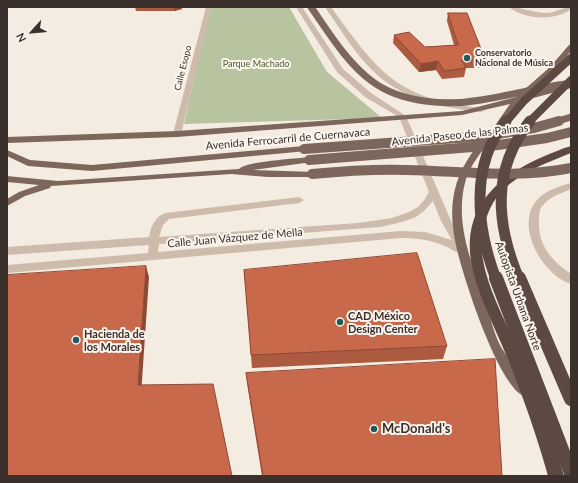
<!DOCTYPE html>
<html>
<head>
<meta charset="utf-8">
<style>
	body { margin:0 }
	#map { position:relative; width:578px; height:483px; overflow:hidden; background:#f4ebe1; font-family:Lato,sans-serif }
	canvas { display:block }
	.frame { position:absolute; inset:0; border:8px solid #3b302b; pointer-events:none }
	.north { position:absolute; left:12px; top:12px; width:40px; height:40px; -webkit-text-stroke:3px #fbf5ee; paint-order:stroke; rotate:243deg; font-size:11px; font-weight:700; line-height:16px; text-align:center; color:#3b302b }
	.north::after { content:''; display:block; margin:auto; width:14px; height:18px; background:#3b302b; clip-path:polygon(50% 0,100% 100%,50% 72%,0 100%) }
</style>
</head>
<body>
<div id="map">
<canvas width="578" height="483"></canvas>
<div class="frame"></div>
<div class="north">N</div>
</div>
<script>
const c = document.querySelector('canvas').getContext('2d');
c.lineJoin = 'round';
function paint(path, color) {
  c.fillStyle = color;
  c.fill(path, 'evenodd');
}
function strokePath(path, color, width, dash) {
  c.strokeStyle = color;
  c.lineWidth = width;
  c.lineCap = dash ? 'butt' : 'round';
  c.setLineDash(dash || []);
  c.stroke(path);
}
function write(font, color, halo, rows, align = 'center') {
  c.font = font + ' Lato,sans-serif';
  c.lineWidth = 4;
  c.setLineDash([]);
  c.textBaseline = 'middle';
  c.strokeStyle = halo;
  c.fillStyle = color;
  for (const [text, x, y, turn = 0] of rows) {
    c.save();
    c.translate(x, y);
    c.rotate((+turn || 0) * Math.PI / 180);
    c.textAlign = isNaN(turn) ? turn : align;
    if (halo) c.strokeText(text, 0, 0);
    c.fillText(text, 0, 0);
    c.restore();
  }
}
paint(new Path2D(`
	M210,7H289L327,72L382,118L184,124Z`), '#b8c4a0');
paint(new Path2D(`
	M206,7H212L181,134L177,137L173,134Z
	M296,7H302L343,69L371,93L406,116L451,221L467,250L466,253C458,255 452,249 445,246C431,240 417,238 401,238L7,273V265L148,253L149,245L7,255V247L149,237C151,227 155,216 166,213L299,197L304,200L299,203L169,219L163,225L159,237L358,223L392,218L409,212L418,207L425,199L429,192L399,117L365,97L337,72ZM433,201L441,221L452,240L425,232L401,231L158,252L159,244L380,227L402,222L416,217L424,211Z
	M325,7H331C378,72 397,99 481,108L485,110L481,112C442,108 401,99 372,70C354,52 340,29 325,7Z
	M509,7C522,7 533,13 547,13C556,13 562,7 571,7V9C556,21 524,20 509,7Z
	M571,183V189C562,193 551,196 544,204C539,208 539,215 539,221C538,246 552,261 571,274V284C543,275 515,227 536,201C544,191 559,186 571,183Z`), '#cdbbac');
paint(new Path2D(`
	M571,44V51L562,63L529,94L569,84H571V88L522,101L501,129H498L494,127L510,104L462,115L177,137L7,143V137L177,131L462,111L516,97L550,67L569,45Z
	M486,137L490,140C481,153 471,164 466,179C453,223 473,266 487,306C491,320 494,334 501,347C510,362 523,375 530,390L528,394L524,396C498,386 462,274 456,245C453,231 451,215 453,200C456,175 468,157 483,138Z
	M304,146L307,147L308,149L307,151L92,171L28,166L7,156V150L30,160L92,165Z
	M309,157L312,158L313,160L312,162L253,170L315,172L316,174L312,177H268L231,174L51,186L50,188L25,196L7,206V199L19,192L39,185L7,182V176L58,181L239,169C247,161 295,159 309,157Z`), '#7d675c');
paint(new Path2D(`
	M571,146V153C544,164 509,176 493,203C485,216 481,236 482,252C485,285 506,322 519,351C536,392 552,433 564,476H548C537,436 523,397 508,359C495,327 473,287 470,253C466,204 500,176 540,158C550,154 560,149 571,146Z`), '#5c4a42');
strokePath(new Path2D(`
	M311,7C329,33 347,63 373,82C402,103 447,106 481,100C512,95 541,87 571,83
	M555,122L571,117`), '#7d675c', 7);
strokePath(new Path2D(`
	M304,149L485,136L534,128L559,121
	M309,160L498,145L547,138L571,132
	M312,174C343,171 375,169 407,170C462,171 516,179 571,168`), '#7d675c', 10);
strokePath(new Path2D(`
	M506,122L524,101L571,58
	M529,122L571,80`), '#5c4a42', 8);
strokePath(new Path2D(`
	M496,279C477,229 469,165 506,121
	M519,279C496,224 491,170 530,121`), '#5c4a42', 11);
strokePath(new Path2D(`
	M496,278L571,473
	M519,278L571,399`), '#5c4a42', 14);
paint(new Path2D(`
	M135,7H182V9L174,11H136Z
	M448,13L485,59L483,68H466L464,77L442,79L436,70L419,72L393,43L394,35L425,47L454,45L447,21Z
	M244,270L447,346L443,359L252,368Z
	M246,373L502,476H262L247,383Z`), '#ac5a40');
paint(new Path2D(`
	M174,7H182V9L174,11Z
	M438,61L436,70L419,72L421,64Z
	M146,266L149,277L141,395L138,385Z`), '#8c4a34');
const building = new Path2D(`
	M448,13H467L485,59L461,60L466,68L444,71L438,61L421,64L394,35L409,32L425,47L458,45Z
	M417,253L447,346L251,355L244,270Z
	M146,266L138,385L213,384L232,476H7V275Z
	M495,359L502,476H263L246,373Z`);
paint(building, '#c8694b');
strokePath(building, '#8c4a34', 1);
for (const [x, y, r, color] of [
	[467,58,4,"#1f5a5e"],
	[340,322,4,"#1f5a5e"],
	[76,340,4,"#1f5a5e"],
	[374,429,4,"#1f5a5e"]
]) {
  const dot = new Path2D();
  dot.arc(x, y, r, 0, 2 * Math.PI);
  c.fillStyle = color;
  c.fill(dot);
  strokePath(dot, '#fbf5ee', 1.5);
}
write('bold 9px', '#3b302b', '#fbf5ee', [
	["Conservatorio",475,53],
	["Nacional de Música",475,63]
], 'left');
write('9px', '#4a5a2e', '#fbf5ee', [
	["Parque Machado",256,64]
]);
write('9px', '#3b302b', '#fbf5ee', [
	["Calle Esopo",183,68,-76]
]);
write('11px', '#3b302b', '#fbf5ee', [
	["Avenida Paseo de las Palmas",460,135,-6],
	["Avenida Ferrocarril de Cuernavaca",288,139,-5],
	["Calle Juan Vázquez de Mella",235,238,-5],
	["Autopista Urbana Norte",518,296,70]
]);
write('bold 11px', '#3b302b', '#fbf5ee', [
	["CAD México",348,316],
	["Design Center",348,329],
	["Hacienda de",84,334],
	["los Morales",84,347]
], 'left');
write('bold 13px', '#3b302b', '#fbf5ee', [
	["McDonald's",382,429]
], 'left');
</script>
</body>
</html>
